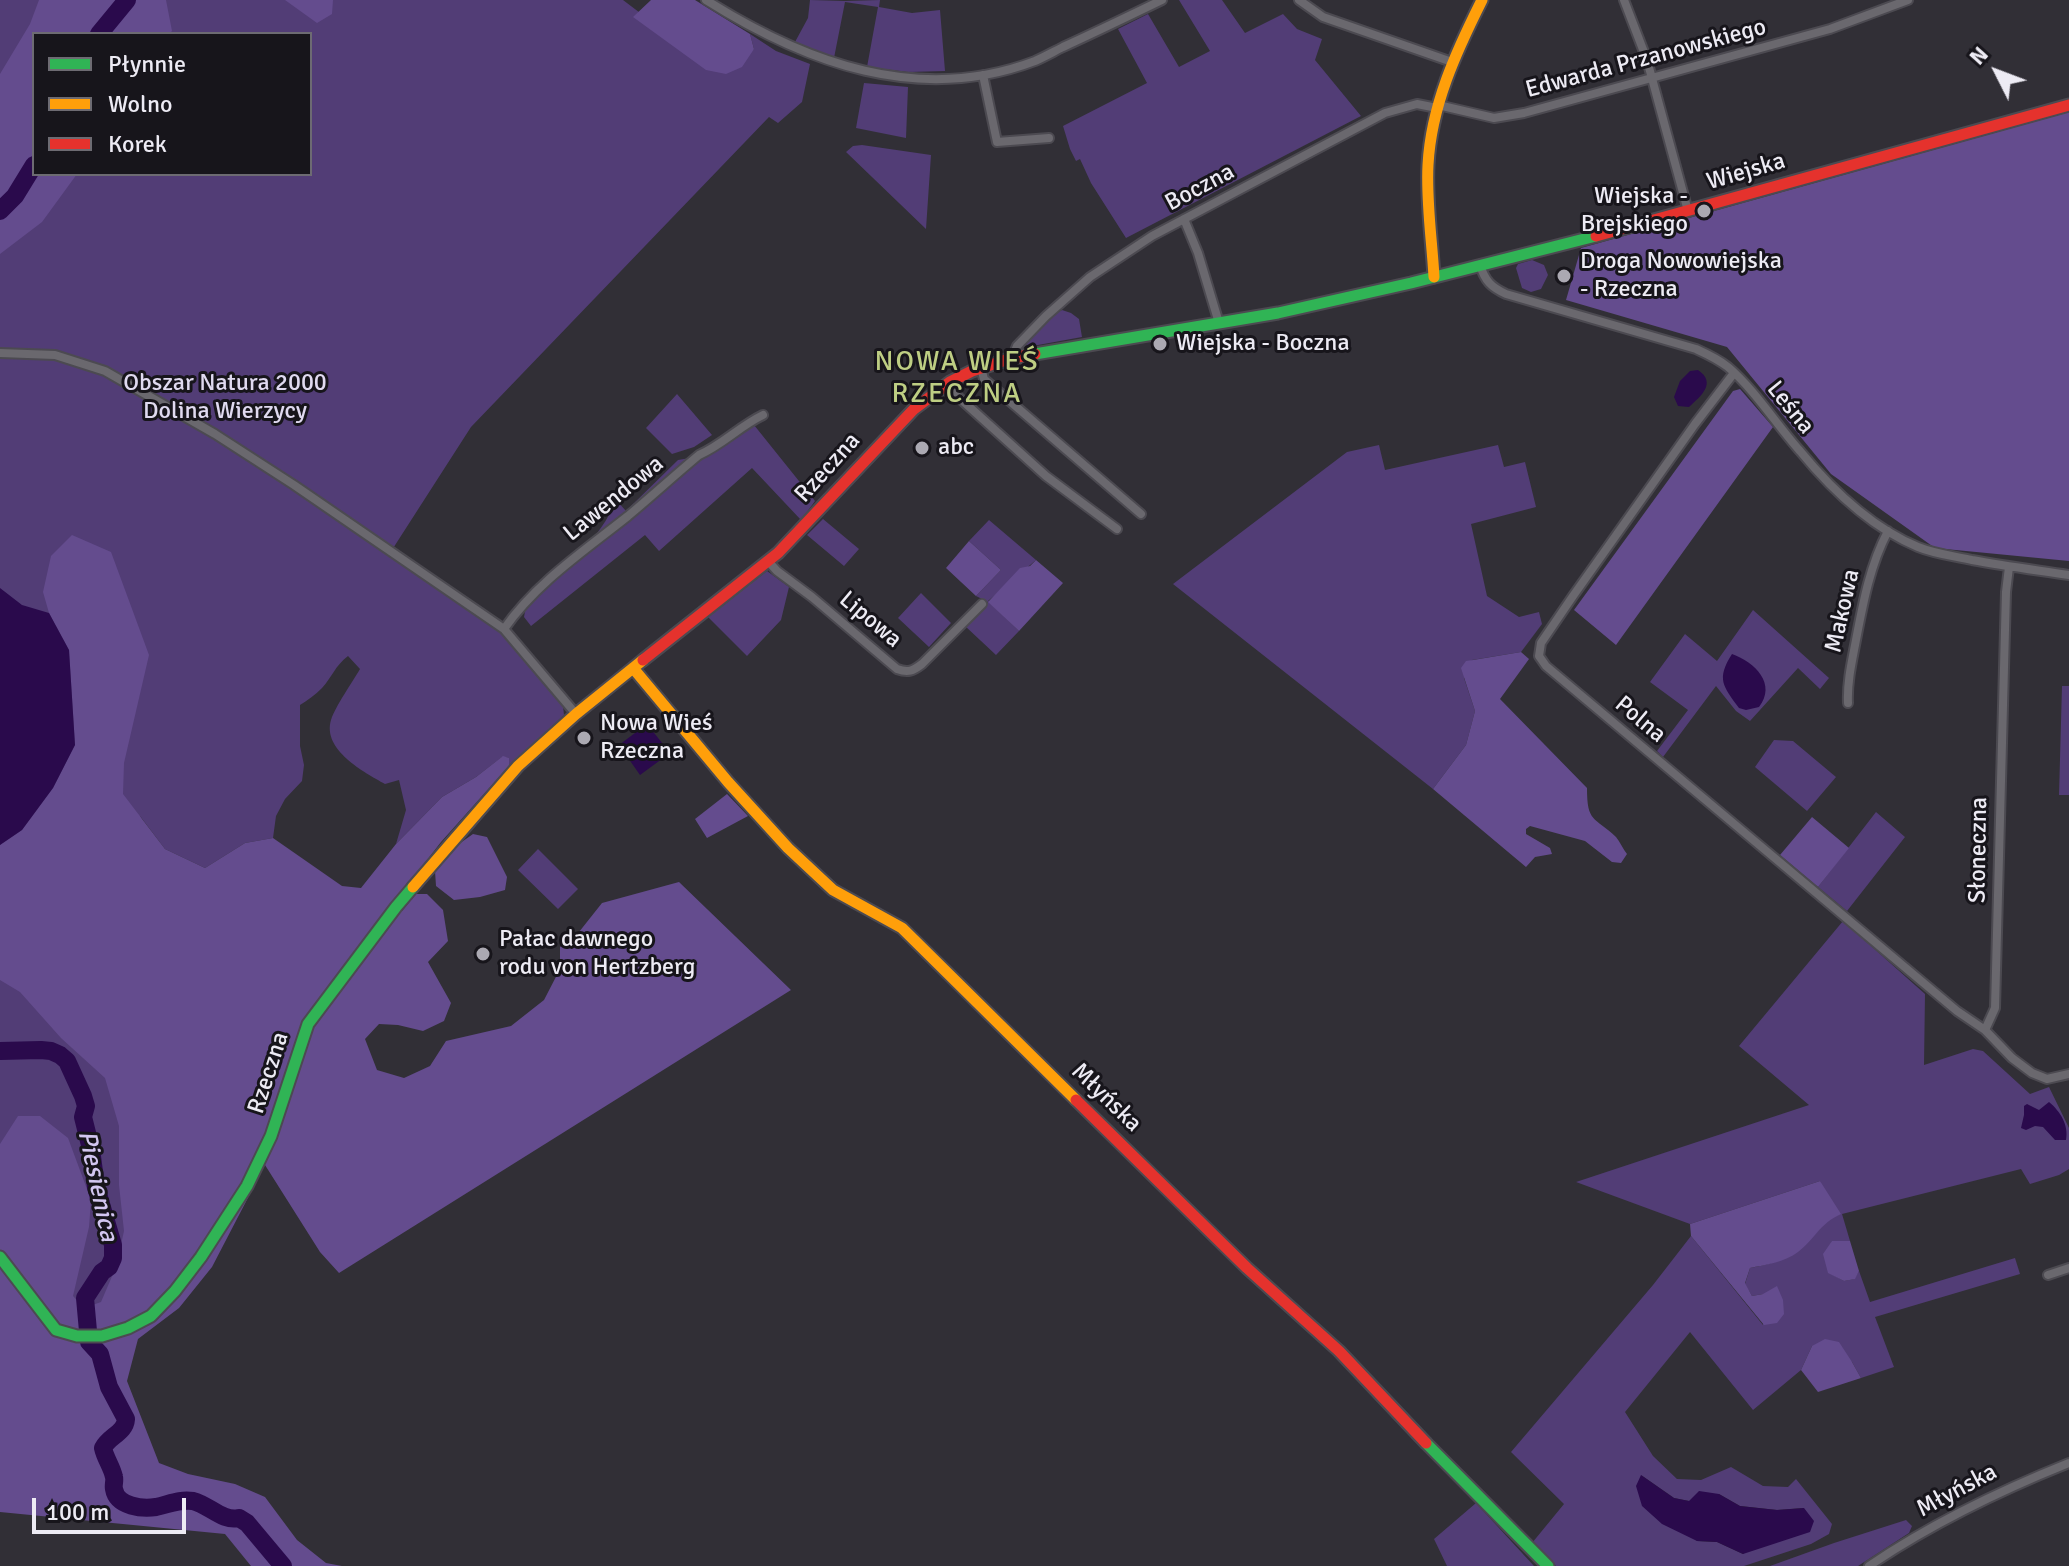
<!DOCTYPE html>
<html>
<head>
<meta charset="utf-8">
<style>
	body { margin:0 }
	#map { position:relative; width:2069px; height:1566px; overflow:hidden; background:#312f36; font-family:Signika,sans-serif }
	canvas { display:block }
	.legend { position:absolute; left:32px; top:32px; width:280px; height:144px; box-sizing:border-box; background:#17151b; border:2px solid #6d6b72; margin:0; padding:10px 14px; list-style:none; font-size:24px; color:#edebf4 }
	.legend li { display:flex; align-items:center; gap:16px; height:40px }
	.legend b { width:40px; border:2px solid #6d6b72 }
	.north { position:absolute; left:1957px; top:32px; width:80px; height:80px; -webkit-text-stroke:6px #17151b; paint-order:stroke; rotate:312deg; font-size:22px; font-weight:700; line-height:32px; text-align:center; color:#edebf4 }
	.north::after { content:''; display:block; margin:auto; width:28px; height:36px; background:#edebf4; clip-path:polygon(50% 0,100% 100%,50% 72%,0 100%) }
	.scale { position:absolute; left:32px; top:1498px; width:154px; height:36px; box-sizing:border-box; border:4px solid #edebf4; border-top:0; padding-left:10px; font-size:24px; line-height:28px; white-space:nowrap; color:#edebf4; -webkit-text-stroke:6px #17151b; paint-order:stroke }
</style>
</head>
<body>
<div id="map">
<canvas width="2069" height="1566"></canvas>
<ul class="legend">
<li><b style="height:10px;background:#30b455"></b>Płynnie</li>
<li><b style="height:10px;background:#ff9f0a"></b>Wolno</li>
<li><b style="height:10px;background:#e5322d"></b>Korek</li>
</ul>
<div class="north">N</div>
<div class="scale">100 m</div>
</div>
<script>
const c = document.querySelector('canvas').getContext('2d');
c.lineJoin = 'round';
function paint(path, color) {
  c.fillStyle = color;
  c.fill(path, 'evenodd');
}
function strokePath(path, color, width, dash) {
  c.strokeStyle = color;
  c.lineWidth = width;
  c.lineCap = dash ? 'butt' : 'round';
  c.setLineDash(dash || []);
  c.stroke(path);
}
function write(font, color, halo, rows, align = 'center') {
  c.font = font + ' Signika,sans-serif';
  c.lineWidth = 6;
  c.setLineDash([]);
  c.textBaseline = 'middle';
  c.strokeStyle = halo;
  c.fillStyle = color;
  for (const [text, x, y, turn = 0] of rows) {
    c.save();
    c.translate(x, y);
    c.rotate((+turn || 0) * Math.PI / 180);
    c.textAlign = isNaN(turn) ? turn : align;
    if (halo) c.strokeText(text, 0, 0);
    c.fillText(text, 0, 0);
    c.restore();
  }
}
paint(new Path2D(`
	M0,0H623L718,72L754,49L750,34L776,51L810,64L802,102L778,123L769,117L471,427L390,553L499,630L563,706L564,715L509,766V758L502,757L476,777L442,797L396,844L406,810L399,780L385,784C364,772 322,750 331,720C336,705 352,683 360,669L348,656C335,666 332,677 322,688C315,695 308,700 300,705V746L304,765L302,781L285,799L276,816L273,838L245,843L205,868L165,849L140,816L216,1066L102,1343L0,1267ZM34,34H310V174H34Z
	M810,0L845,1L880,0L879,7L912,13L940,10L945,71L908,72L867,67L878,7L845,2L834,58L795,42L808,18Z
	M1179,0H1222L1245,33L1283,14L1297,29L1322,39L1315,60L1361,116L1126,238L1091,183L1080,159L1076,161L1070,149L1063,126L1147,83L1118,29L1148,14L1179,67L1210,51Z
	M864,83L908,87L906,138L856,128Z
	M862,145L931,155L926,229L846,152L853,146Z
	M1532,260L1544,265L1548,275L1541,289L1531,292L1522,288L1516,268L1518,264Z
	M1062,310L1071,313L1079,319L1082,337L1027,347L1025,341L1053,315Z
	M677,394L712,435L694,447L672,454L646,428Z
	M754,425L815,501L801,520L752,468L659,551L645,535L531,626L524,617L526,606C548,584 601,538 611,510C613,505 610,498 609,492L626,511L678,460L702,456Z
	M1379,445L1385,470L1498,445L1504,467L1525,462L1536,507L1471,524L1487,596L1519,617L1539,612L1542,624L1521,652L1472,660L1464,678L1475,711L1466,745L1433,789L1173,584L1347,452Z
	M823,519L859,549L844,566L807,535Z
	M989,520L1036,560L988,601L1019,631L996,655L965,626L988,602L976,596L1001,570L969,541Z
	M767,571L789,587L781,620L747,656L708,617Z
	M921,593L951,623L929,647L898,618Z
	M1753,610L1829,678L1820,689L1798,668L1750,721L1736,711L1716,686L1663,757L1657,751L1688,710L1650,682L1685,634L1717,661Z
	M2062,686H2069V795H2059Z
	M1774,740L1793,741L1836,777L1807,811L1755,767Z
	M1876,812L1905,837L1847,911L1818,887Z
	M538,849L578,889L558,909L518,870Z
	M1843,921L1925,994L1924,1065L1973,1049L1983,1051L2030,1094L2049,1087L2069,1128V1169L2059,1175L2030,1184L2021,1169L1842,1214L1850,1241H1832L1828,1272L1844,1281L1854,1279L1859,1271L1870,1302L2015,1258L2020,1274L1875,1317L1894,1367L1861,1378L1852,1362L1812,1346L1801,1370L1753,1410L1690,1332L1625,1412L1653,1456L1677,1479L1701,1480L1731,1467L1763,1486L1788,1487L1796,1479L1832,1524L1829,1534L1811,1544L1744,1566H1556L1532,1543L1564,1504L1511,1452L1653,1285L1691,1236L1763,1325V1294L1752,1296L1745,1284L1750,1268C1793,1260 1799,1251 1828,1220L1820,1181L1690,1224L1576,1182L1809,1105L1739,1046ZM1641,1475L1674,1498L1689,1501L1719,1494L1740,1506L1777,1510L1804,1508L1743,1554L1717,1542L1697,1541Z
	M1476,1503L1534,1566H1447L1434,1539Z
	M1906,1520L1912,1526L1909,1533L1858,1566H1770L1834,1543Z`), '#523d76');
paint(new Path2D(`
	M39,0H166L172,31L169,34H34V174H77L42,222L0,254V74L30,24Z
	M285,0H333L332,14L317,23Z
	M651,0H695L750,34L754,49L742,67L726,74L706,70L633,17Z
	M2069,112V561L1935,548L1831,474L1727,347L1566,300L1581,248Z
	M1740,389L1773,427L1616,645L1574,610L1733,391Z
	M72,535L111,552L149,655L124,763L123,794L165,849L205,868L245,843L273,838L342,886L361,888L396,844L442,797L476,777L503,756L509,758V766L441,842L393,904L402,911L416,894H427L443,910L448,941L428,962L451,1003L444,1021L423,1031L398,1025L379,1024L365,1039L377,1070L404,1078L430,1066L446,1041L511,1026L544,1000L560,969V947L579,932L602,903L679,882L791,990L339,1273L320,1252L265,1165L212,1267L179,1308L138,1339L127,1381L159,1463L188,1474L235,1484L265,1497L297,1540L326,1563L342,1566H251L225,1534L0,1512V1144L18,1116H40L68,1138L91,1200L89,1227L73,1296L84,1308L101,1302L116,1267L124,1231L119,1185V1126L105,1078L61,1038L20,992L0,980V845L22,830L53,788L75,745L69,650L49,613L43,592L51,556Z
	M969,541L1001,570L976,596L946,568Z
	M1036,560L1063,583L1019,631L988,602L1020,568L1030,566Z
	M1521,652L1529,659L1500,699L1587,788C1587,823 1594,816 1616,837C1620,842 1623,849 1627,854L1621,863L1612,862L1585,841L1530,826L1526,829V834L1550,848L1552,854L1535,857L1526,867L1433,789L1466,745L1475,711L1461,668L1466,661L1473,660Z
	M727,794L748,816L707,838L695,819Z
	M1812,817L1849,848L1818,887L1780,855Z
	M473,834L487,837L507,877L505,890L480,897L454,900L436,886L435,871L456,846Z
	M1820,1181L1841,1214C1819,1224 1815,1239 1798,1252C1785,1262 1765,1265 1750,1268L1745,1283L1752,1296L1763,1294L1777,1286L1783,1300L1784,1314L1777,1323L1764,1325L1691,1236L1690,1224Z
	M1832,1241H1850L1859,1271L1855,1279L1844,1281L1828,1273L1823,1254Z
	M1825,1339L1839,1342L1852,1362L1861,1378L1818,1392L1801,1370L1812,1346Z`), '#644c8e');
paint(new Path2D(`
	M1698,370C1717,383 1701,396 1689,407L1678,406L1674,397L1680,381L1690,371Z
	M0,588L22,605L49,613L69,650L75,745L53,788L22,830L0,845Z
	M1732,654C1755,662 1777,684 1759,707L1746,710L1739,708C1723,686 1716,679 1732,654Z
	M647,724L670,753L640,775L619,745Z
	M2049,1102C2060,1111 2069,1125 2066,1140H2055L2043,1127L2035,1126L2026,1130L2021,1128L2024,1115V1106L2027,1104L2039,1110Z
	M1641,1475L1674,1498L1689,1501L1699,1491L1719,1494L1740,1506L1777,1510L1804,1508L1814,1521L1810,1532L1743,1554L1717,1542L1697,1541L1662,1524L1642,1506L1636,1486Z`), '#2a0a4c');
strokePath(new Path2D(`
	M99,34L127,0
	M0,211L15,196L34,165
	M0,1051L41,1050L51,1051L60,1055L67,1061L83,1096L86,1106L83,1117L91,1149L96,1187L113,1245V1258L109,1267L102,1272L85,1298L89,1342L100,1354L109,1387L126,1419C125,1433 109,1436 103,1448C105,1458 112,1467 114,1477C115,1481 113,1485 114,1489C117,1507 143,1509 156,1507C170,1504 179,1499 193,1501C209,1505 223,1522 239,1518L247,1523L283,1566`), '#2a0a4c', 18);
const street = new Path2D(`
	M706,0C806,63 919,105 1035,61C1044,57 1053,52 1063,47C1096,32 1129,16 1162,0
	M1299,0L1323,17L1452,62
	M1624,0L1647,60L1688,211
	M983,75L997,142L1049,138
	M1438,105L1494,118L1524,113L1830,29L1908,0
	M1184,219L1198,253L1219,323
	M1480,265C1485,281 1491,287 1506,294L1696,349C1707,354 1718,359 1728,367C1755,390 1776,424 1800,451C1832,490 1870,527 1918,547C1935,554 1954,556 1972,560C2004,566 2036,570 2069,575
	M0,353L55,355L105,371L215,434L294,485L504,629L576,714
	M1012,358L1017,346L1046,316L1090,277L1152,236L1385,113L1417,104L1437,108
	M981,368L984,379L1141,514
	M1734,373L1695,424L1573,596L1541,643L1539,656L1546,666L1957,1011L1985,1030L2012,1058L2032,1073L2047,1079L2069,1074
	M945,385L1046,476L1117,529
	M768,561L777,571L812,597L897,669C908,673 913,671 922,664L982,604
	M504,629C536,583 584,551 628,516C652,496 675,475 699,455C722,445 740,426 763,415
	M1848,703C1847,682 1852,661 1856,640C1863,603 1870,565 1888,531
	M1985,1030L1995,1008L2006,592L2009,567
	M2048,1275L2069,1268
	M1869,1566C1931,1524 1999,1491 2069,1463`);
const fast = new Path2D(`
	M1035,354L1278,313L1411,283L1596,236
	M0,1257L56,1330L77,1336H102L128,1328L151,1316L175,1291L201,1257L247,1186L271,1136L308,1024L396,907L413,887
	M1426,1443L1548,1566`);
const slow = new Path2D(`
	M1434,277C1432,240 1426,202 1428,165C1431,106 1456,52 1482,0
	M633,668L728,782L788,848L833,890L902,928L1076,1100
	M413,887L518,766L576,714L643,660`);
const jam = new Path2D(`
	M1596,236L2069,105
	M643,660L778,553L914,409L950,382L972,371L1012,358L1035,354
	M1076,1100L1247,1268L1339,1351L1426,1443`);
strokePath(street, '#4c4a51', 12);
strokePath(fast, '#4c4a51', 15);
strokePath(slow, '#4c4a51', 15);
strokePath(jam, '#4c4a51', 15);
strokePath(street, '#6a686e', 8);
strokePath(fast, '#30b455', 11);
strokePath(slow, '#ff9f0a', 11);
strokePath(jam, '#e5322d', 11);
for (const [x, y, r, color] of [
	[1704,211,8,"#aba9b2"],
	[1564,276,8,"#aba9b2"],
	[1160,344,8,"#aba9b2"],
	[922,448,8,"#aba9b2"],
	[584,738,8,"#aba9b2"],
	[483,954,8,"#aba9b2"]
]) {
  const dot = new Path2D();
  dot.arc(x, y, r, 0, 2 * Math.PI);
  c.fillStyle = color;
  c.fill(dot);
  strokePath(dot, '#17151b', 3);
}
write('24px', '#edebf4', '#17151b', [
	["Edwarda Przanowskiego",1646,59,-15],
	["Wiejska",1746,172,-16],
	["Boczna",1200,188,-28],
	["Leśna",1790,408,51],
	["Rzeczna",828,468,-48],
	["Lawendowa",614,499,-39],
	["Makowa",1843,611,-77],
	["Lipowa",870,620,40],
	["Polna",1640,720,40],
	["Słoneczna",1979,850,-89],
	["Rzeczna",269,1073,-72],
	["Młyńska",1106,1098,44],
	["Młyńska",1957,1491,-28]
]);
write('24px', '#edebf4', '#17151b', [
	["Wiejska -",1688,197,"right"],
	["Brejskiego",1688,225,"right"],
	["Droga Nowowiejska",1580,262],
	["- Rzeczna",1580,290],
	["Wiejska - Boczna",1176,344],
	["abc",938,448],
	["Nowa Wieś",600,724],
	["Rzeczna",600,752],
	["Pałac dawnego",499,940],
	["rodu von Hertzberg",499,968]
], 'left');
write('24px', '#e0daf0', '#17151b', [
	["Obszar Natura 2000",225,384],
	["Dolina Wierzycy",225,412]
]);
write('italic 26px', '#d2c6f0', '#17151b', [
	["Piesienica",97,1186,78]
]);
c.letterSpacing = '2px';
write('28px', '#bece83', '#17151b', [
	["NOWA WIEŚ",957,363],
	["RZECZNA",957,395]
]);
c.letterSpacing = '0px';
</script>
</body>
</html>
